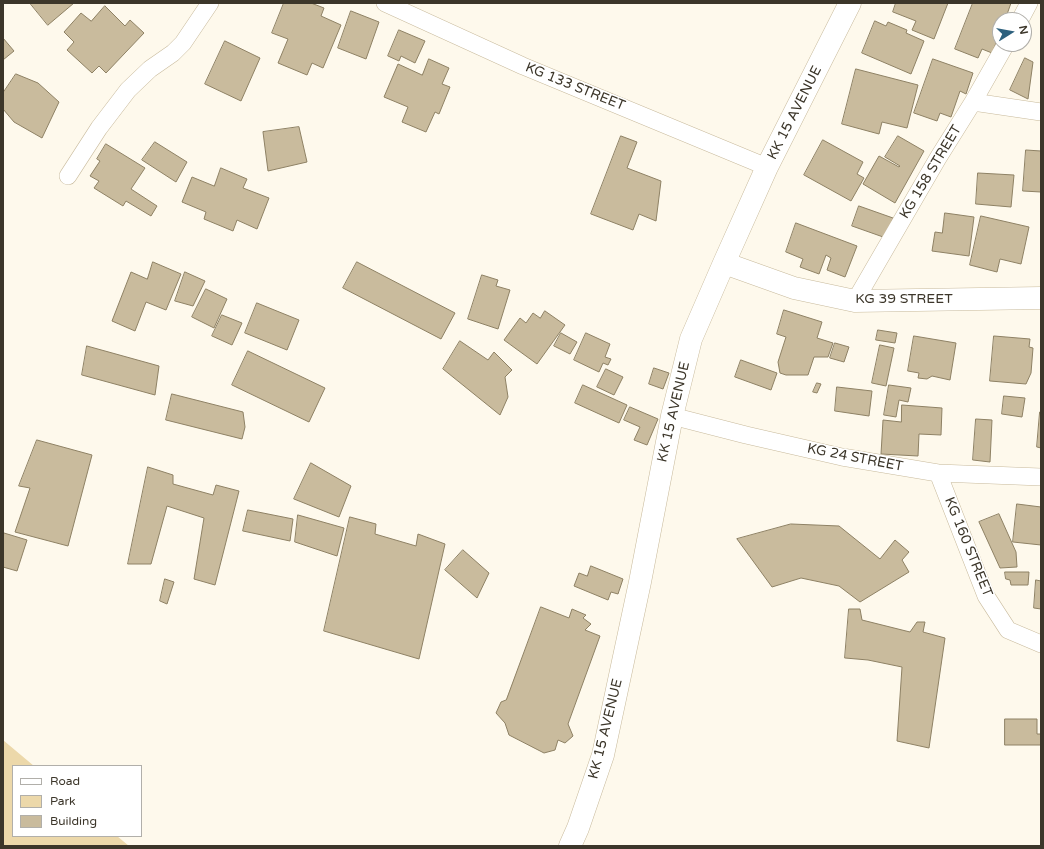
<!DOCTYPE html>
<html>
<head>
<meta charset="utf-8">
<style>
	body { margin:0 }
	#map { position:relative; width:1044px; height:849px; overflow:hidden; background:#fef9ec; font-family:"Varela Round",sans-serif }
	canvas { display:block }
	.frame { position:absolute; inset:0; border:4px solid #3c362a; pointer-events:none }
	.legend { position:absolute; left:12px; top:765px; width:130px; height:72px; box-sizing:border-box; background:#fff; border:1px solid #b1afaa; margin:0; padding:5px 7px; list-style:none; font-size:12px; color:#3c362a }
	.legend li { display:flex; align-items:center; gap:8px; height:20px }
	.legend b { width:20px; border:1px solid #b1afaa }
	.north { position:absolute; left:992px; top:12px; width:40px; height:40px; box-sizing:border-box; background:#fff; border:1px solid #b1afaa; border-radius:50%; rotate:79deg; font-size:11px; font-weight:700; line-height:16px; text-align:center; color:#3c362a }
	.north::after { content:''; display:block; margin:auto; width:14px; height:18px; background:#2e617e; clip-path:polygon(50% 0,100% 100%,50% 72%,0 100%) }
</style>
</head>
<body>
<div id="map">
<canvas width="1044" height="849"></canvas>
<div class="frame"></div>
<ul class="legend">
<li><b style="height:5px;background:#fff"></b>Road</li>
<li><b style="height:11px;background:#ecd8aa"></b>Park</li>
<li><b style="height:11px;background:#c9bb9d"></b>Building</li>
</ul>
<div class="north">N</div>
</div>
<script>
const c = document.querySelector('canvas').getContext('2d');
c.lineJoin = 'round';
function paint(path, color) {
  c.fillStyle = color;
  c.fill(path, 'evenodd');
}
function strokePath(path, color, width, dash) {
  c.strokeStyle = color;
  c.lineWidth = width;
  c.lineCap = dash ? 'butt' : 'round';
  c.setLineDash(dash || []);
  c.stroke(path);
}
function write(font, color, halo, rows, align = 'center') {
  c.font = font + ' "Varela Round",sans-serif';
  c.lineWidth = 3;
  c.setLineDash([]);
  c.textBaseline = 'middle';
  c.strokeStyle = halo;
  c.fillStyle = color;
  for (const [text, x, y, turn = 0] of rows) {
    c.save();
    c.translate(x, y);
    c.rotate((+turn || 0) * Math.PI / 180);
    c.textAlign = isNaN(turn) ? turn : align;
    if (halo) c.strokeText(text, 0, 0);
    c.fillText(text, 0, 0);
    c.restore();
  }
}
paint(new Path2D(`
	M3,740L34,766H13V836H117L129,846H3Z`), '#ecd8aa');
const building = new Path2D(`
	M30,3H74L48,25Z
	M284,3H311L324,8L321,16L341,25L323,68L312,63L307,75L278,63L288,39L272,33Z
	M896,3H948L934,39L912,30L916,21L893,12Z
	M973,3H1011L1005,20H1000V33L992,53L982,49L978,58L955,49Z
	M105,6L125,26L130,20L144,33L106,73L99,66L92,73L67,50L74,42L64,32L81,13L91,21Z
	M351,11L379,22L366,59L338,48Z
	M875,21L886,26L888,22L907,30L906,33L924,41L911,74L862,53Z
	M399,30L425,41L415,63L401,56L399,61L388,56Z
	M3,38L14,51L3,60Z
	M225,41L260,58L241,101L205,84Z
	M1025,58L1033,62L1028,99L1010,90Z
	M429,59L449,68L442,84L450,87L439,114L435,112L426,132L402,122L408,107L384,97L398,64L422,75Z
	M933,59L973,73L966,94L960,91L951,117L940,113L937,121L914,113Z
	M856,69L918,85L907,128L882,122L879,134L842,124Z
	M16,74L38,83L59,102L42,138L14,122L3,109V93Z
	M299,127L307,162L268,171L263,132Z
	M621,136L637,142L627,168L661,181L656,221L639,214L633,230L591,214Z
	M898,136L924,151L895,203L863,184L879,156L899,167L900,166L885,157Z
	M823,140L863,162L857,174L864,178L851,201L804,175Z
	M155,142L187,162L176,182L142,160Z
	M106,144L145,168L131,189L157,206L151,216L126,201L123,206L94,188L99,181L90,176L100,161L97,159Z
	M1026,150L1041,151V192L1023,191Z
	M221,168L247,179L243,188L269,198L257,229L237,220L233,231L204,219L206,212L182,202L192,177L214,186Z
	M978,173L1014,175L1011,207L976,204Z
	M859,206L893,218L886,238L852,226Z
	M945,213L974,217L969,256L932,251L935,232L942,233Z
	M981,216L1029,227L1021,264L1000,259L997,272L970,265Z
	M796,223L857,246L845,277L827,270L831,258L826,255L819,274L800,267L803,259L786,252Z
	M153,262L181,274L166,310L146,302L135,331L112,321L131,272L147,279Z
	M357,262L455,313L441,339L343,288Z
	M185,272L205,281L193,306L175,301Z
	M482,275L498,280L496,286L510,290L498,329L468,319Z
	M206,289L227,299L214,328L192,317Z
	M257,303L299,320L287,350L245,333Z
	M784,310L822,322L817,338L833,343L828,357H814L808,375H786L780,373L778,362L786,337L777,334Z
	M545,311L565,325L537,364L504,340L520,318L526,323L533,313L540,318Z
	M222,315L242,323L232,345L212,336Z
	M878,330L897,333L895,343L876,340Z
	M561,333L577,342L570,354L554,346Z
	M586,333L610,344L605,357L611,359L608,365L603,363L599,372L574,360Z
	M914,336L956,343L950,380L932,376L927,379L918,378L919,373L908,371Z
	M994,336L1030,339L1029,347L1033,348L1031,373L1026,384L990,381Z
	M460,341L488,360L494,352L512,370L505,377L508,397L500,415L443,369Z
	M835,343L849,347L844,362L830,358Z
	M880,345L894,348L886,386L872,383Z
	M87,346L159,366L155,395L82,375Z
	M248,351L325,388L309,422L232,385Z
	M741,360L777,373L771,390L735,377Z
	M654,368L669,373L663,389L649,384Z
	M606,369L623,377L614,395L597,387Z
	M817,383L821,384L817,393L813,392Z
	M583,385L627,405L619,423L575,403Z
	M889,385L911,388L908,402L899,400L896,417L884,415Z
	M837,387L872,391L869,416L835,411Z
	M172,394L243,412L245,427L242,439L166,420Z
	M1004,396L1025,398L1022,417L1002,414Z
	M902,405L942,408L941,435L919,434L918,456L881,454L883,420L901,422Z
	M630,407L658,419L647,445L634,440L640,427L624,420Z
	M1040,412H1041V448L1037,447Z
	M976,419L992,420L990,462L973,460Z
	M37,440L92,455L68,546L15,532L30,488L19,486Z
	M311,463L351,486L339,517L294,499Z
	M148,467L173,475V484L213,495L216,485L239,491L215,585L194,579L204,518L167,506L151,564H128Z
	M1017,504L1041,507V545L1013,542Z
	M248,510L293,519L290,541L243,531Z
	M999,514L1016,552L1017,567L1000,568L979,522Z
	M298,515L344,528L337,556L295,542Z
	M350,517L376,524L375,534L416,546L418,534L445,544L419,659L324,631Z
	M791,524L839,526L880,559L895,540L909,552L902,560L909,572L860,602L839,586L801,578L772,587L737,539Z
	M4,533L27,540L17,571L3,567Z
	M463,550L489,573L477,598L445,570Z
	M591,566L623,579L618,594L611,592L608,600L574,586L579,573L587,576Z
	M1005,572H1029L1028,585H1011L1010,580L1006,579Z
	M165,579L174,582L167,604L160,601Z
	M1036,580L1041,581V609L1034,608Z
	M541,607L569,618L572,609L586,615L583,618L591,624L585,630L600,636L568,724L573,736L565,743L558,740L555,750L544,753L509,735L505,723L496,713L501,702L506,700Z
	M849,609H860L862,620L910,632L917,622H925L923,632L945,638L929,748L897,741L902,667L868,660L845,658Z
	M1005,719H1037V734H1041V745H1005Z`);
paint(building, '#c9bb9d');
strokePath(building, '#8e8164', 1);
const minor = new Path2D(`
	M385,3L523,66L767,167
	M1020,20L1029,3
	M973,102L1041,112
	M68,176L99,128L128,90L150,69L173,53L183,43L210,3
	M855,301L938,158L973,102L1006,44
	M672,416L746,435L842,457L938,473L1041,477
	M938,473L986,596L1008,630L1041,644`);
const tertiary = new Path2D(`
	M724,263L794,288L855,301L1041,298
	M570,846L578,828L603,755L640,582L672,416L691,339L724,263L767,167L850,3`);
strokePath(minor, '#c8ba9c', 18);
strokePath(tertiary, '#c8ba9c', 23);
strokePath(minor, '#fff', 17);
strokePath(tertiary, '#fff', 22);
write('14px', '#3c362a', '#fff', [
	["KG 133 STREET",575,87,22],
	["KK 15 AVENUE",795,113,-63],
	["KG 158 STREET",931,172,-59],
	["KG 39 STREET",904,299],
	["KK 15 AVENUE",674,412,-77],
	["KG 24 STREET",855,458,11],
	["KG 160 STREET",968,547,68],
	["KK 15 AVENUE",606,729,-76]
]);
</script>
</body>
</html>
